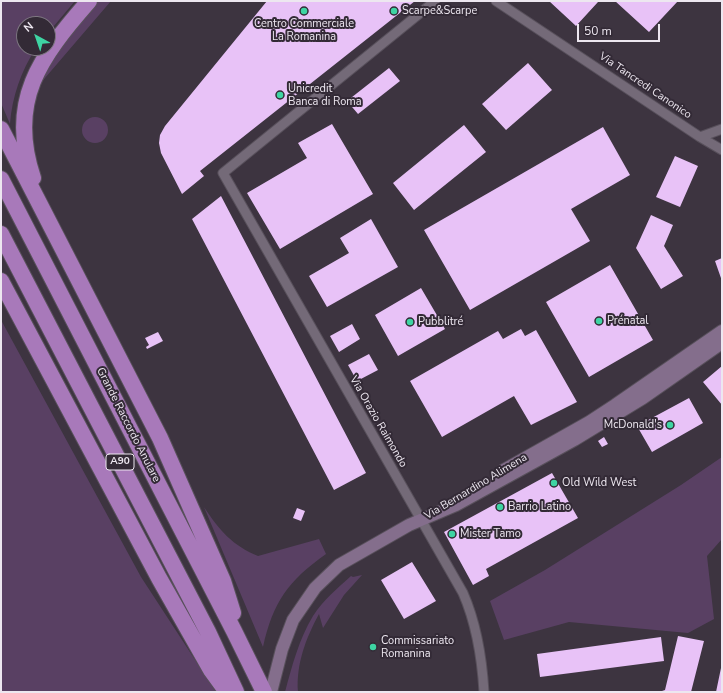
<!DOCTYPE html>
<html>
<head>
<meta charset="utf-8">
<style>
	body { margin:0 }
	#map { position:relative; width:723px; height:693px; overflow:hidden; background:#3d3440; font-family:"Nunito Sans",sans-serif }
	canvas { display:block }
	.frame { position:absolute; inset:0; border:2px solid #ede7f0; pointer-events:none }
	.north { position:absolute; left:16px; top:16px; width:40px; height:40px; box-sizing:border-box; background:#332a36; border:1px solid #7d7680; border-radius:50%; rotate:320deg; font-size:11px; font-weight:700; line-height:16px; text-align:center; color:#ede7f0 }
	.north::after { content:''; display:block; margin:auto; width:14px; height:18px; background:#3ed4a3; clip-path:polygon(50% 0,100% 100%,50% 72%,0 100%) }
	.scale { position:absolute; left:577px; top:24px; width:83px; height:18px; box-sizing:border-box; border:2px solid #ede7f0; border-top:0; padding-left:5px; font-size:12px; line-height:14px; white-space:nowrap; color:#ede7f0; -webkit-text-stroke:3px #332a36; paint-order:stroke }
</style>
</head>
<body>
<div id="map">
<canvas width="723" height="693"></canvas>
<div class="frame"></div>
<div class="north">N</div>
<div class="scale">50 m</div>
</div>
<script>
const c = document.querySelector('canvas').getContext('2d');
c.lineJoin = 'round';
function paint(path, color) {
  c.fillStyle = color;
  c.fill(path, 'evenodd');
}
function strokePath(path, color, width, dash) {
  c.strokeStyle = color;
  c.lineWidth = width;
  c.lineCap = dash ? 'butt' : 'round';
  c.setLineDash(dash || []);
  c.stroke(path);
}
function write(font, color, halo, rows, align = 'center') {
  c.font = font + ' "Nunito Sans",sans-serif';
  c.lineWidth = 4;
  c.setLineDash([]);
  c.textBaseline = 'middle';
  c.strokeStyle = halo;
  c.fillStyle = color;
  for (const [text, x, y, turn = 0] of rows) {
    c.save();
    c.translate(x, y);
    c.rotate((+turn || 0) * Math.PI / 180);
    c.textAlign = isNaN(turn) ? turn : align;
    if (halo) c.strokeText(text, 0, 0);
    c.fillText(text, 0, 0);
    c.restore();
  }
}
paint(new Path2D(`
	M1,1H75L48,33V24H24V48H36C21,71 12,97 10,124L1,103Z
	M96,1H111L39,85L43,72Z
	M82 130a13 13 0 1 1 26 0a13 13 0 1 1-26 0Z
	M1,320L141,577L216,692H1Z
	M722,457V539L707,556L714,619L688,633L569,622L504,640L490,601L545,570L681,485Z
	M204,507C219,530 233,546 258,556L319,539L326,554C288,581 273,602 263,647Z
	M362,575L344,595L323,628L319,614C306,638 296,664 298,692H285C292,666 299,639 313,616C323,600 338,588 351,576L353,577Z`), '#594063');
paint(new Path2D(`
	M267,1H415L200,171L204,176L182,194L161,153L159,143L160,135L165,126Z
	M549,1H597L598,2L576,26Z
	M615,1H678L649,32Z
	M528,63L552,90L506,130L482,104Z
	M389,68L400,81L358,114L347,101Z
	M332,124L373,194L280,249L247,193L307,158L298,143Z
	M464,125L486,152L414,210L393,183Z
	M603,127L630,175L571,209L590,241L470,310L424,230Z
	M675,156L698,166L680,207L656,197Z
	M221,196L366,473L334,490L192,219Z
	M651,215L673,225L664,246L683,276L661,289L636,248Z
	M371,219L398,267L327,307L309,276L349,253L340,238Z
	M722,258V281L715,261Z
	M610,265L653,340L589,377L546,302Z
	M421,288L445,329L398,356L375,315Z
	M352,324L360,339L339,352L330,336Z
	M521,329L525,336L536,330L577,402L531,425L514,396L442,437L410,381L498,331L503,339Z
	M158,332L163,341L147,349L146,347L149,345L145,338Z
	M369,354L378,370L357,381L348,365Z
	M722,366V405L703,382Z
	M689,398L703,423L652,452L637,426Z
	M604,437L608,444L602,447L598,441Z
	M552,473L578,518L486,569L489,576L473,585L444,532Z
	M297,508L305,511L301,521L293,518Z
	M412,562L436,601L404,619L381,580Z
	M678,636L704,641L691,692H659L665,690Z
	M661,637L664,661L540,677L537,654Z
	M721,668L722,692H716Z`), '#e8c2f7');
const street = new Path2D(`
	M435,1L223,173L463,593C477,625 482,658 484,692
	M496,1L700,137L722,150
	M700,137L722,129`);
const secondary = new Path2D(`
	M502,471L589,422L615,405L722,331
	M271,692L282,649L293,620L315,588L339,565L409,525L456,505L574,440L643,398L722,343`);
const highway = new Path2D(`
	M1,129L160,438L223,581L233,613
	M33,178C7,101 40,57 89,1
	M1,179L234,631L264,692
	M1,234L208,632L236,692
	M1,281L159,578L211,670L227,692`);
strokePath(street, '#58505b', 11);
strokePath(secondary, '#58505b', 14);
strokePath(highway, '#58505b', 18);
strokePath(street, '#746a78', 9);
strokePath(secondary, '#846e8c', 12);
strokePath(highway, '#a879ba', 16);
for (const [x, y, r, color] of [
	[304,11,4,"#3ed4a3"],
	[394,11,4,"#3ed4a3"],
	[280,95,4,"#3ed4a3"],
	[599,321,4,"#3ed4a3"],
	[410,322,4,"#3ed4a3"],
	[670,425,4,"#3ed4a3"],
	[554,483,4,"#3ed4a3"],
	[500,507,4,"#3ed4a3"],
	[452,534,4,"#3ed4a3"],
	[373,647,4,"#3ed4a3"]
]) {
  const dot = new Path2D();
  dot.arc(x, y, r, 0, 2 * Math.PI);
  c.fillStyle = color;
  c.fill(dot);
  strokePath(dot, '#332a36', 1.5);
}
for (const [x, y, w] of [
	[120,462,28]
]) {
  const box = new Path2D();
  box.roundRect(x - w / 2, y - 8, w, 16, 3);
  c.fillStyle = '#332a36';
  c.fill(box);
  strokePath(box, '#ede7f0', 1);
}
write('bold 10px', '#ede7f0', null, [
	["A90",120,462]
]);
write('11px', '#ede7f0', '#332a36', [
	["Scarpe&Scarpe",402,11],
	["Centro Commerciale",304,24,"center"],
	["La Romanina",304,37,"center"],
	["Unicredit",288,89],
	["Banca di Roma",288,102],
	["Prénatal",607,321],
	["Pubblitré",418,322],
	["McDonald's",662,425,"right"],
	["Old Wild West",562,483],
	["Barrio Latino",508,507],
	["Mister Tamo",460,534],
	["Commissariato",381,641],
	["Romanina",381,654]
], 'left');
write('11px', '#ede7f0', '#332a36', [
	["Via Tancredi Canonico",645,86,34],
	["Via Orazio Raimondo",378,422,60],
	["Grande Raccordo Anulare",128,425,63],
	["Via Bernardino Alimena",476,487,-31]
]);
</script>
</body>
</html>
